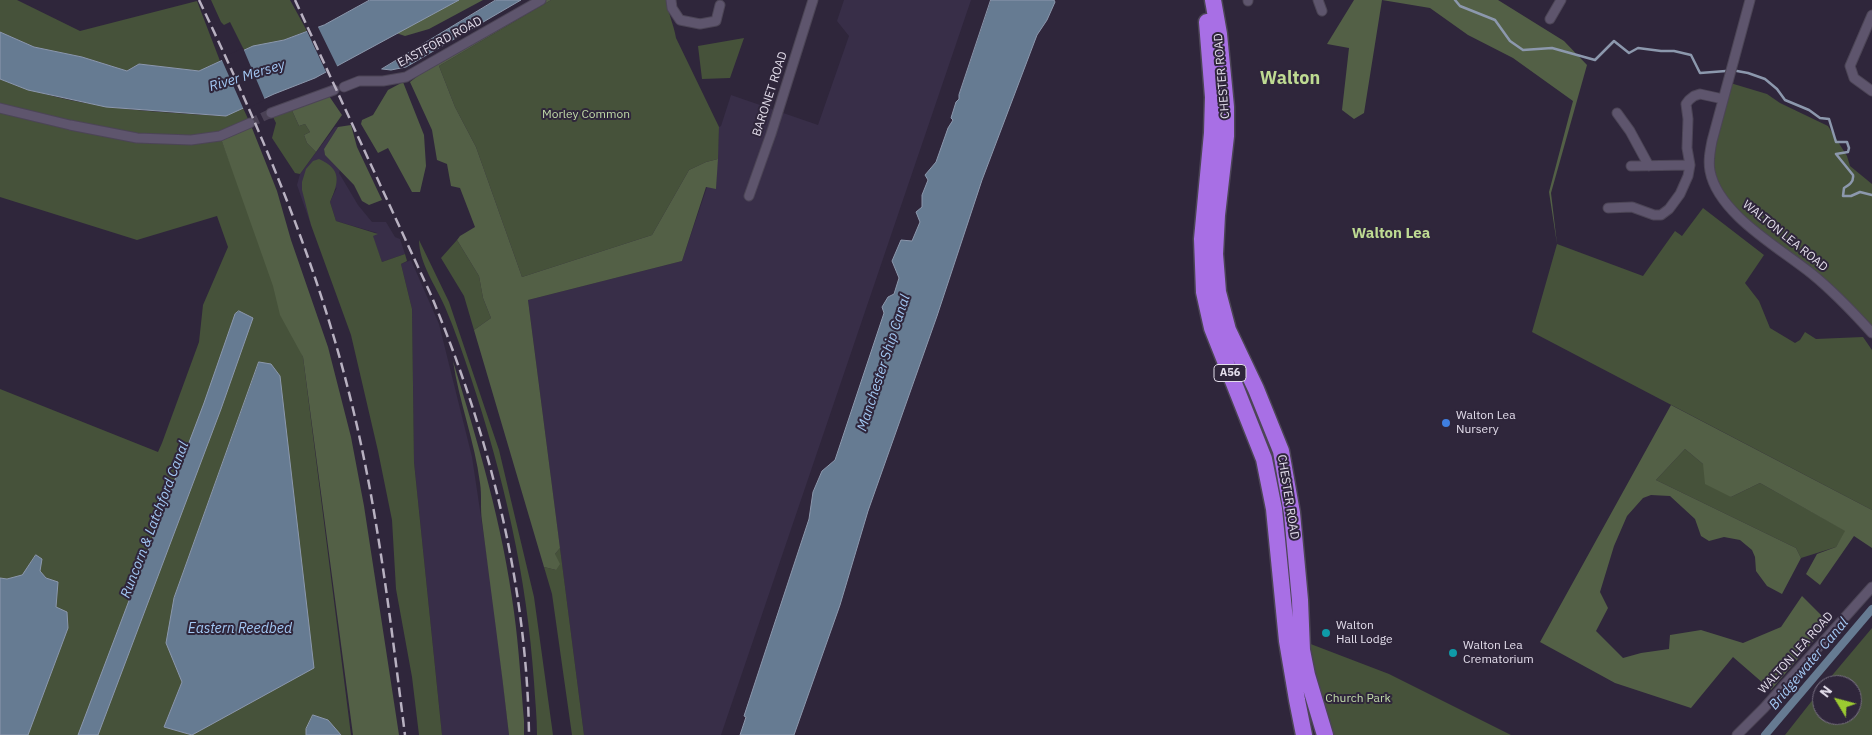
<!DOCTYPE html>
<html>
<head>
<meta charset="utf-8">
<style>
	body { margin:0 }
	#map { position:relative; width:1872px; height:735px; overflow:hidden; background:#2f263b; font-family:"IBM Plex Sans",sans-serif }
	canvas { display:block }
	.north { position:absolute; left:1812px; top:675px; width:50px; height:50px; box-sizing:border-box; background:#2f263b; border:1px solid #776f81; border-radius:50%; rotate:307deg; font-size:14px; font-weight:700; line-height:20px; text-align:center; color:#e3ddeb }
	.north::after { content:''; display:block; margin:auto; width:18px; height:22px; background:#9cca31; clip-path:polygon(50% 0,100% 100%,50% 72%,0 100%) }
</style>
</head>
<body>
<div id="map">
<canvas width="1872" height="735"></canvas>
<div class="north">N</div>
</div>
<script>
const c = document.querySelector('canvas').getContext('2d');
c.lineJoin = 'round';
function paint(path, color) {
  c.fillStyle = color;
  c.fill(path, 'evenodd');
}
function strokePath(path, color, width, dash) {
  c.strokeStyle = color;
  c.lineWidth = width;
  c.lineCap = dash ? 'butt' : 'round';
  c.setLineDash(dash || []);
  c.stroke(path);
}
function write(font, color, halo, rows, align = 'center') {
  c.font = font + ' "IBM Plex Sans",sans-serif';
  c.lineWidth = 4;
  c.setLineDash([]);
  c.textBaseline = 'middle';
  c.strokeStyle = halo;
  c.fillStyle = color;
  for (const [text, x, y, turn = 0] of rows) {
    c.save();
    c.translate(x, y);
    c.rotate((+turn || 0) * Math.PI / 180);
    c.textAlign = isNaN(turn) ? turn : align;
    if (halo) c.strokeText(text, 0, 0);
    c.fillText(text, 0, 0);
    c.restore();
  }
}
paint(new Path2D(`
	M844,0H971L721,735H584L528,300L682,261L707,187L716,188L719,127L721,126L731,95L818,125L849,36L837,21Z
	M335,127H338L324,149L325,155L340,170L339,173L358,205L372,222H386L395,237L400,239L405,254L382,262L372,235L377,233L336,221L330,202L337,187L310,218L311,225L297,185L300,174Z
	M411,260L439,324L472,457L495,610L509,735H442L414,462L412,309L401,264Z`), '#382e48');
paint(new Path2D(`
	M0,0H17L80,31L197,1L220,61L199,71L139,64L127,71L82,57L34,47L0,32Z
	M211,0H290L307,31L284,40L244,50L230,22L224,25L221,22Z
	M551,0H667C668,14 674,25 676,38L719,127L718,159L706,162L689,170L652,235L522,277L476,147L455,107L439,66Z
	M744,38L730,78L702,79L698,46Z
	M0,79C71,108 149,112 226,116L243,108L250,123L220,136L303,357L351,735H341L340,733L306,729V735H0V389L158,452L162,443L199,342L203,305L228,247L217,216L137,240L0,197ZM182,682L192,735L164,727Z
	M1727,82L1767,94L1780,103L1828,126L1847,156L1850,166L1872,184V333L1725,203L1710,172Z
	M290,106L299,126L305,124L310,132L304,135L307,143L316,152L300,174L295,173L272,138L276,123L271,113Z
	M319,159C342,169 339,182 330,202L336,221L378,234L373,236L382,262L405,254L407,261L401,264L412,309L414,462L442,735H419L412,677L396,589L392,520L378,451L351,335L311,225L302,190V182L306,169L313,161Z
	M1703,208L1764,255L1745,283L1759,301L1770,328L1795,343L1800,340L1805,332L1816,339L1863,337L1872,350V510L1532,332L1557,244L1643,276L1675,231L1682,236Z
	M419,240L449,302L499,450L534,597L553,735H537C537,717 535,700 534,682C527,577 504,478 471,378C463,354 455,330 445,307C436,286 419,263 419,240Z
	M457,240L479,276L483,298L491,318L474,330L464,296L441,258Z
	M1685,449L1703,464L1731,497L1760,483L1846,531L1836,547L1801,558L1796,548L1656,480Z
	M560,548L584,735H572L552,594L544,567L556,570L555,554Z
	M1872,628V735H1785L1822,688V715H1852V685H1824Z
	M1308,643L1389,674L1511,735H1333L1313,681Z`), '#46523a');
paint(new Path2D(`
	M459,0H483L429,29L405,36L396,33Z
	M541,0H551L439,66L455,107L476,147L522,277L652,235L689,170L706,162L718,159L716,189L706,187L682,261L528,300L560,548L555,554L560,564L556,570L544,567L474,330L491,318L483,298L479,276L457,240L460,236L475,227L460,188L451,186L447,164L437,160L432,130L410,82L424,71Z
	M1354,0H1498L1564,41L1587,65L1551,193L1557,244L1549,192L1573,101L1513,58L1468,35L1430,8L1382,0L1364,113L1354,119L1342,110L1349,48L1327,44Z
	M403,82L424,135L426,166L420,192H412L388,148L378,153L361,124L362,120L373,115L388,90Z
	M327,93L342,115L316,152L307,143L304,135L310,132L305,124L299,126L290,106Z
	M250,123L277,191L291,240L328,347L351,437L364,506L399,735H353L303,357L280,315L273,286L220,136Z
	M351,125L357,147L382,200L369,205L362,201L354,185L325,155L324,149L338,127Z
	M453,361C478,443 503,526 514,612C519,648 521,685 524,721V735H509C501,663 491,592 482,521C480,508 482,496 480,483C475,442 459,402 453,361Z
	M1671,405L1872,510V548L1854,536L1820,585L1806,574L1817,554L1836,547L1845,531L1760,483L1731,497L1705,484L1703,464L1685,449L1656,480L1796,548L1801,558L1782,594L1767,586L1756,571L1755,557L1752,550L1740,540L1724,537L1709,541L1701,536L1695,519L1670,496L1651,495L1643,498L1627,516L1614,546L1600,592L1608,608L1596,631L1623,658L1641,653L1669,649L1670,635L1701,630L1743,643L1781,627L1802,596L1829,623L1771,690L1733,657L1691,708L1615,683L1540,642Z`), '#536046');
const water = new Path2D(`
	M370,0H459L315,78L274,94L226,116L106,107L28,90L0,79V32L34,47L82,57L127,71L139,64L199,71L253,46L284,40L324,25Z
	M496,0H521L406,67L391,70L382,69Z
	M991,0H1054L1055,2L1047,20L1037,35L982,180L937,316L868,511L840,605L794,735H740L746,717L744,716L809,519L813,492L822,471L835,460L884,313L882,307L888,297L894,294L899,278L892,261L901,240L912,241L920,222L916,212L922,207V195L928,180L925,175L936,162L948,128L953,120L951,118L956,102L959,99V95Z
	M239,311L253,318L221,409L98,735H78L204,403L235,314Z
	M259,362L271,364L280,376L314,668L192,735L164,727L182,682L166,643L174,598Z
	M36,555L42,559L40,571L46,578L58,582L56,607L67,612L68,628L28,735H0V578L7,579L22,575Z
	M313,715L328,720L341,735H306V729Z`);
paint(water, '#667b92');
strokePath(water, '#8c98ad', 1);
paint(new Path2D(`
	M317,25L338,68L327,74L306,29Z
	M243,48L265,100L244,110L221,58Z`), '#2f263b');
strokePath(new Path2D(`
	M1455,0L1460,6L1495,20L1510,41L1523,50L1552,48L1595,60L1614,41L1629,53L1638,48L1661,51H1674L1691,55L1700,73L1726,71
	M1737,71L1748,73L1765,79L1777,89L1785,100L1809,110L1820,118L1829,119L1836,142H1847L1849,148L1848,152L1836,154L1853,175C1854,182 1849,185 1844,188L1843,196H1851L1860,192L1872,195`), '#8c98ad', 2.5);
strokePath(new Path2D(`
	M1765,735L1872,609`), '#667b92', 8);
strokePath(new Path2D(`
	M250,123L271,113`), '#4a4155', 9, [9, 4.5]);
const street = new Path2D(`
	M671,0L672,8L680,20L700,24L716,21L720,5
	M1318,0L1322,11
	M1750,0L1712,141C1710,151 1708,161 1710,171C1718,214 1780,248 1812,274C1834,292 1853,312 1872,333
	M1248,1V0
	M1872,15L1850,66L1854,78L1872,91
	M1550,19L1561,0
	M344,87L359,81H383L406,77L541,0
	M0,108L70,125L137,138L191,140L220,136L250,123
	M271,113L334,90
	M1617,113L1630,131L1649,166
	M1631,166L1690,165
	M749,196L771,134L813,0
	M1608,208L1632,207L1654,215H1661L1669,209L1680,194L1688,176L1690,165L1687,148L1688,119L1686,104L1689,100L1694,96L1700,94L1723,99
	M1737,735L1764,708L1872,587`);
const highway = new Path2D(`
	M1213,0L1219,34L1226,107V136L1217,215L1215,254L1218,292L1228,330L1256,389L1281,451L1292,513L1300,600L1302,650L1307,675L1325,735
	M1207,22L1213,97L1212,133L1202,239L1204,292L1212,328L1264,459L1274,509L1287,641L1297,700L1304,735`);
strokePath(street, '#4c4556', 11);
strokePath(highway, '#4c4556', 19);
strokePath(street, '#5e556d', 9);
strokePath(highway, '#a86fe5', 16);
strokePath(new Path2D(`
	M199,0C258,124 313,252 347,385C377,500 390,618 405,735
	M295,0L431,295C489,434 527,584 529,735`), '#b8b1c1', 2.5, [10, 5]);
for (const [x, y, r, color] of [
	[1446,423,5,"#3f7fe0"],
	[1326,633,5,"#0f9aa8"],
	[1453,653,5,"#0f9aa8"]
]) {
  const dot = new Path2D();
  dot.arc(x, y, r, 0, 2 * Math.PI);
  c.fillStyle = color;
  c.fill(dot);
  strokePath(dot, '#2f263b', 2);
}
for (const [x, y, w] of [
	[1230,373,32]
]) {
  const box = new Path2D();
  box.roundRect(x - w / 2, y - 8.5, w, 17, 4);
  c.fillStyle = '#2f263b';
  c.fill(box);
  strokePath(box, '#e3ddeb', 1);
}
write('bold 11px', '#e3ddeb', null, [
	["A56",1230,373]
]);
write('12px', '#e3ddeb', '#2f263b', [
	["EASTFORD ROAD",440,42,-28],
	["CHESTER ROAD",1222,76,-95],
	["BARONET ROAD",770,94,-72],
	["WALTON LEA ROAD",1785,236,39],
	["CHESTER ROAD",1288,497,81],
	["WALTON LEA ROAD",1796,653,-48]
]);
write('12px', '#c1dba8', '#2f263b', [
	["Morley Common",586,115],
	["Church Park",1358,699]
]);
write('12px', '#e3ddeb', '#2f263b', [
	["Walton Lea",1456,416],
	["Nursery",1456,430],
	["Walton",1336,626],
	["Hall Lodge",1336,640],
	["Walton Lea",1463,646],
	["Crematorium",1463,660]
], 'left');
write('italic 14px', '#a3c8f4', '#2f263b', [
	["River Mersey",247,76,-17],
	["Manchester Ship Canal",884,363,-72],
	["Runcorn & Latchford Canal",155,520,-69],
	["Eastern Reedbed",240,629],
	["Bridgewater Canal",1809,664,-50]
]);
write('bold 15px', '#beda92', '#2f263b', [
	["Walton Lea",1391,234]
]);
write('bold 18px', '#beda92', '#2f263b', [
	["Walton",1290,79]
]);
</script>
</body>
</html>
